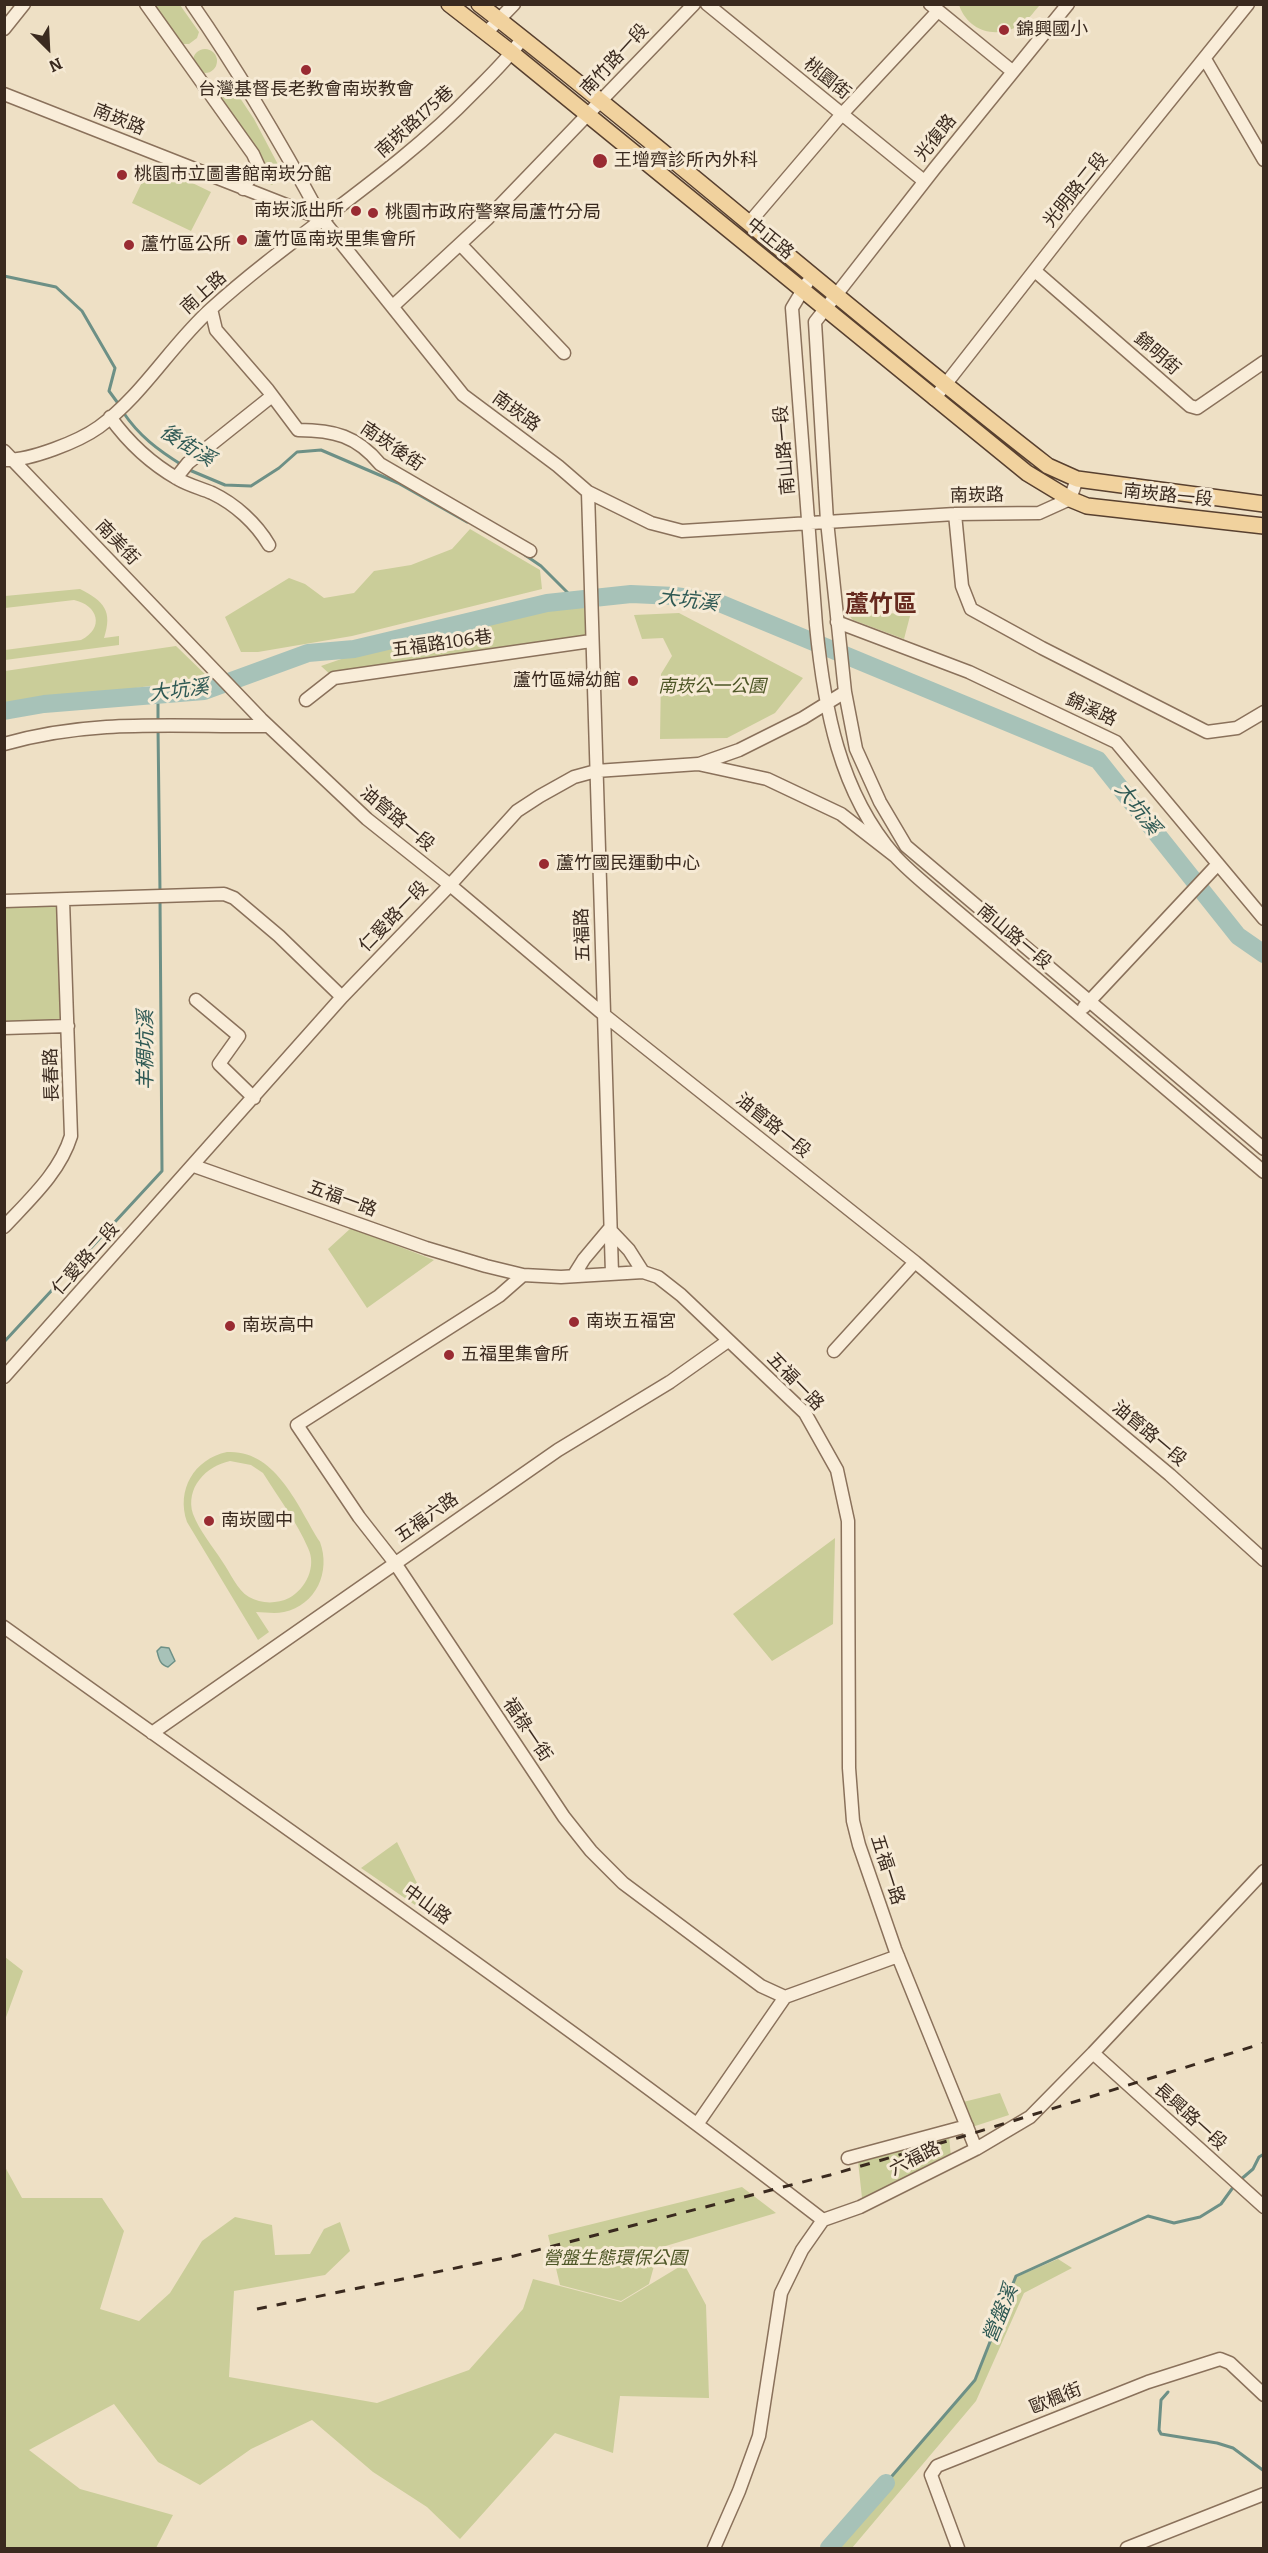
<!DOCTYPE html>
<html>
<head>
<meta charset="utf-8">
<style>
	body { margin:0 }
	#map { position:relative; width:1268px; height:2553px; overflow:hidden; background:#eee0c5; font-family:Bitter,serif }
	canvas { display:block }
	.frame { position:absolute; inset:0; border:6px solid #3a2a1f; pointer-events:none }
	.north { position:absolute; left:18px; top:18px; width:60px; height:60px; -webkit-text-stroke:4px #f6ead5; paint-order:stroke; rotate:156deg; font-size:16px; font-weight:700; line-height:24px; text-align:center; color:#3a2a1f }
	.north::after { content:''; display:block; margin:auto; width:21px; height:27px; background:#3a2a1f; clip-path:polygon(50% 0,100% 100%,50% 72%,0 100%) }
</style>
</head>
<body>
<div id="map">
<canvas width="1268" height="2553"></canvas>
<div class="frame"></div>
<div class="north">N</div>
</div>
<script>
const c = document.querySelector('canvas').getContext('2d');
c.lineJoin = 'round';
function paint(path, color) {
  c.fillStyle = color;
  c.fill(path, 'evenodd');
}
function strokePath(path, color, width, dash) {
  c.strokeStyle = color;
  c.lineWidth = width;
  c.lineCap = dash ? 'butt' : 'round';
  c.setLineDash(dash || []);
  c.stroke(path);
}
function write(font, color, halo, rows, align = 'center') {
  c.font = font + ' Bitter,"Noto Sans TC",serif';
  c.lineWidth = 6;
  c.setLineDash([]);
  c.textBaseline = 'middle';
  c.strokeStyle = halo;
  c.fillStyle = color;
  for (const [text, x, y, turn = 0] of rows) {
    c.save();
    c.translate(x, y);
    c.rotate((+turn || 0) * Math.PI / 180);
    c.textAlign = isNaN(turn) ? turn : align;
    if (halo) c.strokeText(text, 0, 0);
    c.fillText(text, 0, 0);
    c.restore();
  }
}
paint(new Path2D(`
	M155,5H180L199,32L197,38L189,44H183Z
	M959,5V4L1040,5C1035,10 1030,18 1024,22C1001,40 969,34 959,5Z
	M193 61a12 12 0 1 1 24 0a12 12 0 1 1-24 0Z
	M222,84L232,86L254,119L283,174L272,185L256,177L264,167L217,98V88Z
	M151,163L211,192L191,231L132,203Z
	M470,529L540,570L542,589L352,636L258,652H241L225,617L289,578L305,584L324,598L354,593L374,571L411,565L452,549Z
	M80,589C104,601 113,611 104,638L119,636V645L5,660V650L81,640C105,628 98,605 74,600L5,608V596Z
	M590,598L591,641L334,678L321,666L420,632L534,613L554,604Z
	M845,606L910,616L904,639L853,620L845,611Z
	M679,613L803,678L775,713L727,738L660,739L661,674L672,656L663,638L642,639L634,615Z
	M176,646L208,677L5,708V671Z
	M60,905L64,1021L5,1024L4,907Z
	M351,1228L434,1260L367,1308L328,1249Z
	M227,1452C276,1449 298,1507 320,1542C331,1572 316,1605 284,1612C274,1614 265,1612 256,1612L269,1632L258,1640L187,1522C176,1490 194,1459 227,1452ZM230,1461L251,1465L263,1473C278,1497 297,1522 308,1548C317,1566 306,1589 289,1598C277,1604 261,1604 249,1597C237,1590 230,1572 222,1561C213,1547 199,1530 193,1514C185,1488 206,1466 230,1461Z
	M835,1538L833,1624L772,1661L733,1614Z
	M397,1842L434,1918L361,1868Z
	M5,1957L23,1971L5,2020Z
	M1000,2093L1009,2115L972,2127L963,2102Z
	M949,2136L951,2157L862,2198L858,2161Z
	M4,2165L22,2198H102L124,2231L100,2309L139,2321L170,2293L202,2241L235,2217L272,2225L275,2255L310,2254L324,2229L340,2222L350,2251L325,2275L234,2291L229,2377L377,2403L469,2370L523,2309L533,2279L621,2302L684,2264L706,2305L709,2398L620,2396L613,2453L555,2433L460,2539L427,2507L373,2472L312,2420L251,2449L200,2485L158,2462L114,2404L29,2450L80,2489L173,2515L156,2548H5Z
	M742,2187L776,2213L659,2248L649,2284L621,2301L560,2285L548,2235Z
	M1058,2259L1072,2268L1024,2293L976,2401L852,2548H830L976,2380L1016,2277Z`), '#cacd99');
const water = new Path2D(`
	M161,1647L169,1648L175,1661L168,1667C160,1665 159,1659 157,1651Z`);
paint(water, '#a7c2b8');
strokePath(water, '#6d9086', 1.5);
strokePath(new Path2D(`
	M4,276L56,287L82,311L115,368L109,391L120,406
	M123,412C139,436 158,450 182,465
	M187,469L225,485L251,486L279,468L297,452L321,450L398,483L467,522
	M525,555L541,566L575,600
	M158,696V721
	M158,727L160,892
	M4,1342L162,1171L160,898
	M1239,2181L1253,2169L1259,2157L1264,2154
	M1168,2392L1161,2400L1159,2430L1161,2434L1217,2443L1233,2448L1264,2471
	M886,2483L975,2380L1016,2276L1148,2216L1174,2223L1200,2217L1221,2204L1234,2186`), '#6d9086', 3);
strokePath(new Path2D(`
	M4,711L44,704L204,691L308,653L354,649L547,603L631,594L675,596L717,602L1098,760L1238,936L1264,954
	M829,2548L886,2483`), '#a7c2b8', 18);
const minor = new Path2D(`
	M146,4L253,154L258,165L243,189
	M192,4C240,73 282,145 322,219
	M707,4L924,181
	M930,4L1012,71
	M1068,4L935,168L815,322L827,521L845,692L856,749L880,802L906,846L1264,1149
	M4,29L24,4
	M486,33L514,4
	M1205,59L1264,160
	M4,94L322,219L463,395L558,466L588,492L651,523L682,531L955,514L1039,513L1070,499L1077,479
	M749,223L842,114L938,11
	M460,244L564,353
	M1035,271L1190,406L1197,408L1264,362
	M807,283L792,308L816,625C824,707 839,792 895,856C906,868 919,879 932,890L1264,1172
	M393,306L487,219L694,4
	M211,309L216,330L268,390L298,430C334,430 357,436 380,464L530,551
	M934,399L1077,216L1248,4
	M110,417C128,442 150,463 178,479C188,485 200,488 212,493C235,504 256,523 269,545
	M4,451L261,719L367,819L450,885L603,1014L915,1262L1170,1475L1264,1560
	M6,460C31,460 78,442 99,427C143,395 171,345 211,309C295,233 394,175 473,93C490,76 508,59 522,39
	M176,478L188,463L272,396
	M588,492L612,1273
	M955,514L962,586L971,609L1042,648L1207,732L1237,728L1264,712
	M837,622L969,672L1116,742L1264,919
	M306,700L334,678L591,641
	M4,744C93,718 178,727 268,726
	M699,764L739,750L803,718L845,692
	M4,901L224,894L234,898L279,936L342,997
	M196,1000L239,1036L219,1064L254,1098
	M1084,1007L1218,864
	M4,1028L68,1026
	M194,1166L426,1248L486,1266L523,1275L561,1277L643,1272L658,1277L681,1295L805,1413L837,1470L848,1521L849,1768L853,1821L859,1845L895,1949L976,2149
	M4,1227C30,1199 60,1172 71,1136L63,900
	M611,1231L629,1250L643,1272
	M523,1275L499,1296L297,1425L359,1517L395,1563L564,1817L591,1851L623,1883L761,1986L785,1997L898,1956
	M574,1275L584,1259L610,1228
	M834,1351L915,1262
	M4,1377L342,997L450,885L517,811L540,796L574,777L596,771L698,764L767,779L841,814L895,856
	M4,1627C278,1824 556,2014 823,2220
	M152,1733L558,1450L670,1382L728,1341
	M1093,2053L1264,2207
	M698,2123L785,1997
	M848,2158L967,2126
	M714,2548L739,2491L759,2436L781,2293L802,2250L823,2220L860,2207L976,2149L1030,2117L1093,2053L1264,1871
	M958,2548L931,2475L937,2466L1148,2382L1220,2359L1230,2363L1264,2395
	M1127,2548L1264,2494`);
const major = new Path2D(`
	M449,4L512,53L1027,473L1070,499L1087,506L1264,526
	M479,4C672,154 855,316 1048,466L1077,479L1264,504`);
strokePath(minor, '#8a715b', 15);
strokePath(major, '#58402f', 18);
strokePath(minor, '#f9edd9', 12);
strokePath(major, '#f1d29e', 15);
strokePath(new Path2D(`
	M257,2309L514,2256L830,2175L961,2137L1264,2043`), '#3a2a1f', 3, [10, 10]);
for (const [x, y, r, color] of [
	[1004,30,6,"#992b32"],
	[306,70,6,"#992b32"],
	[600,161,8,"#992b32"],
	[122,175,6,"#992b32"],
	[356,211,6,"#992b32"],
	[373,213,6,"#992b32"],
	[242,240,6,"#992b32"],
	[129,245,6,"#992b32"],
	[633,681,6,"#992b32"],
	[544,864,6,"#992b32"],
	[574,1322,6,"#992b32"],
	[230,1326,6,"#992b32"],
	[449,1355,6,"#992b32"],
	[209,1521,6,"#992b32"]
]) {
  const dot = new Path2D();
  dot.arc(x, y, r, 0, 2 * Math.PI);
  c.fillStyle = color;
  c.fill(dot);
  strokePath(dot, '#f6ead5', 2);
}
write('18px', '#3a2a1f', '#f6ead5', [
	["錦興國小",1016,30],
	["台灣基督長老教會南崁教會",306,90,"center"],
	["王增齊診所內外科",614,161],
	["桃園市立圖書館南崁分館",134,175],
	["南崁派出所",344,211,"right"],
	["桃園市政府警察局蘆竹分局",385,213],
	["蘆竹區南崁里集會所",254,240],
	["蘆竹區公所",141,245],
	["蘆竹區婦幼館",621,681,"right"],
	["蘆竹國民運動中心",556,864],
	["南崁五福宮",586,1322],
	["南崁高中",242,1326],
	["五福里集會所",461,1355],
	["南崁國中",221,1521]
], 'left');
write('18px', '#3a2a1f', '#f6ead5', [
	["南竹路一段",615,60,-47],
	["桃園街",827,79,39],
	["南崁路",119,120,22],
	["南崁路175巷",415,122,-42],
	["光復路",936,138,-51],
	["光明路二段",1076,190,-51],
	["中正路",770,239,39],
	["南上路",204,293,-42],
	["錦明街",1157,354,41],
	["南崁路",516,412,36],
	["南崁後街",392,447,34],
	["南山路一段",785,450,-95],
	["南崁路",977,496,-1],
	["南崁路一段",1168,496,6],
	["南美街",117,543,46],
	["五福路106巷",442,644,-8],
	["錦溪路",1091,710,25],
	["油管路一段",397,819,40],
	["仁愛路一段",394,917,-46],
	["五福路",583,935,-92],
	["南山路一段",1014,937,40],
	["長春路",52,1075,-92],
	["油管路一段",773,1126,39],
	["五福一路",342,1199,20],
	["仁愛路二段",86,1259,-48],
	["五福一路",795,1382,46],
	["油管路一段",1149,1434,40],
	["五福六路",427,1518,-35],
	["福祿一街",527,1730,56],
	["五福一路",887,1870,72],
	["中山路",427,1905,36],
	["長興路一段",1190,2117,42],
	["六福路",915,2159,-27],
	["歐楓街",1056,2399,-22]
]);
write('italic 18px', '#4d5626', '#f6ead5', [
	["南崁公一公園",712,687],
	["營盤生態環保公園",615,2259]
]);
write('italic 20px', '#2e5954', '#f6ead5', [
	["後街溪",187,446,32],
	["大坑溪",688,601,7],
	["大坑溪",179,691,-7],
	["大坑溪",1137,809,52],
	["羊稠坑溪",146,1050,-90],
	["營盤溪",1001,2314,-68]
]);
write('bold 24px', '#66291e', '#f6ead5', [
	["蘆竹區",881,605]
]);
</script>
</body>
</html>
